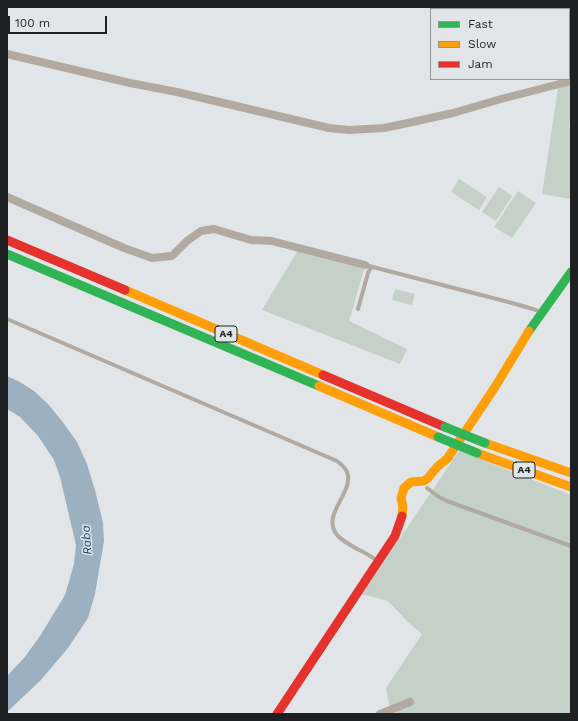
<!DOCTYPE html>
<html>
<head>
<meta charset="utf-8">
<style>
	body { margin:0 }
	#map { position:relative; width:578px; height:721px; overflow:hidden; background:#e2e5e7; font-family:"Work Sans",sans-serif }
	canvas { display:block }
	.frame { position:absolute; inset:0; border:8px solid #1f2022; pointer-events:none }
	.legend { position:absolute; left:430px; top:8px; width:140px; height:72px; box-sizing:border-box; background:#e1e5e8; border:1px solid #939699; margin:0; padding:5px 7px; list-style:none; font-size:12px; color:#1f2022 }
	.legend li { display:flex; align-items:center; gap:8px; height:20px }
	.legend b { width:20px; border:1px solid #939699 }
	.scale { position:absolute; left:8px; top:16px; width:99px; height:18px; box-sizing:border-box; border:2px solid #1f2022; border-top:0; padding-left:5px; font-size:12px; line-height:14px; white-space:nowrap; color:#1f2022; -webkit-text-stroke:3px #e1e5e8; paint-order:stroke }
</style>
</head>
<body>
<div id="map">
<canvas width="578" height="721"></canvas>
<div class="frame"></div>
<ul class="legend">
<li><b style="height:5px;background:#30b455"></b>Fast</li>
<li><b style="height:5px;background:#ff9f0a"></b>Slow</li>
<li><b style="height:5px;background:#e5322d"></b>Jam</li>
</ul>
<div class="scale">100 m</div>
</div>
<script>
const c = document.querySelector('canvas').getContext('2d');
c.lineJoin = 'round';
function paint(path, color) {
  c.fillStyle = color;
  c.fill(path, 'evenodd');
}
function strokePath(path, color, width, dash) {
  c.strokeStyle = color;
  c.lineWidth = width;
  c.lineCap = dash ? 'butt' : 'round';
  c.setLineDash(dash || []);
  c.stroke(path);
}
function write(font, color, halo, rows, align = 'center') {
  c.font = font + ' "Work Sans",sans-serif';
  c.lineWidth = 3;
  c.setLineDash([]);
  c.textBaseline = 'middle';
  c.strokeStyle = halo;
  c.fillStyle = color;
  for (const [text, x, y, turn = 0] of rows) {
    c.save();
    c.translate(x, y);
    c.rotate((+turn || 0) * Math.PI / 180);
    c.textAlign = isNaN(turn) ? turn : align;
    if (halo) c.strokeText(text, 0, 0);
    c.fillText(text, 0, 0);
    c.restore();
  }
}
paint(new Path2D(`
	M571,85V112L569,127L571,128V199L542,194L558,88Z
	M459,179L487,197L479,210L451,192Z
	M499,187L512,196L496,221L482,212Z
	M518,191L536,203L512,238L494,227Z
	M298,250L365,266L349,321L407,349L400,364L262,310Z
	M395,289L415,294L412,305L392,300Z
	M459,451L571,495V714H399L390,710L386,688L422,634L409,623L388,601L362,594Z`), '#c4d0c8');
paint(new Path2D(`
	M7,376L20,382L34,391L48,404L62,421L77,442L87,464L95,490L103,523L104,541L95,594L88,618L68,648L40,681L7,712V676L24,658L40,636L65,595L74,564L76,545L60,477L54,460L38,436L20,417L7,409Z`), '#9db0bf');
strokePath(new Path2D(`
	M365,265L516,304L536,310L540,312
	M358,309L368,273L371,267
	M7,319L337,461C341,464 345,467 347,472C355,493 319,515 338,536C344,542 352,546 359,550C366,553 372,557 378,561
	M427,488L439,497L447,501L571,546`), '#b0aaa2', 4);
strokePath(new Path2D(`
	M7,54L130,83L177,92L329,128L349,130L384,128L408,123L453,113L501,99L571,81
	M7,197L124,248L152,258L172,256L187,241L201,231L214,229L251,240L272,241L365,265
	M380,714L410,702`), '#b0aaa2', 8);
strokePath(new Path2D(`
	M7,254L319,386
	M529,331L571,272`), '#30b455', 9);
strokePath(new Path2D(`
	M125,290L323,375
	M319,386L438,437
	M485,443L571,473
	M477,453L571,487
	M402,516L403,507L401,498L404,488L411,482L424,481L428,478L437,467L447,459L495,387L529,331`), '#ff9f0a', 9);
strokePath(new Path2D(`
	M7,240L125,290
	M323,375L445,427
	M277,714L395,536L402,516`), '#e5322d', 9);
strokePath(new Path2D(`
	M445,427L485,443
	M438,437L477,453`), '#30b455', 9);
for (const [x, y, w] of [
	[226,334,22],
	[524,470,22]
]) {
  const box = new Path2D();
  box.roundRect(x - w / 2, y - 8, w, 16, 3);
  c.fillStyle = '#e1e5e8';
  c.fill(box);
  strokePath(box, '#1f2022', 1);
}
write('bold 10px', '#1f2022', null, [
	["A4",226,334],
	["A4",524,470]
]);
write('italic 12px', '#154664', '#e1e5e8', [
	["Raba",87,540,-94]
]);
</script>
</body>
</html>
